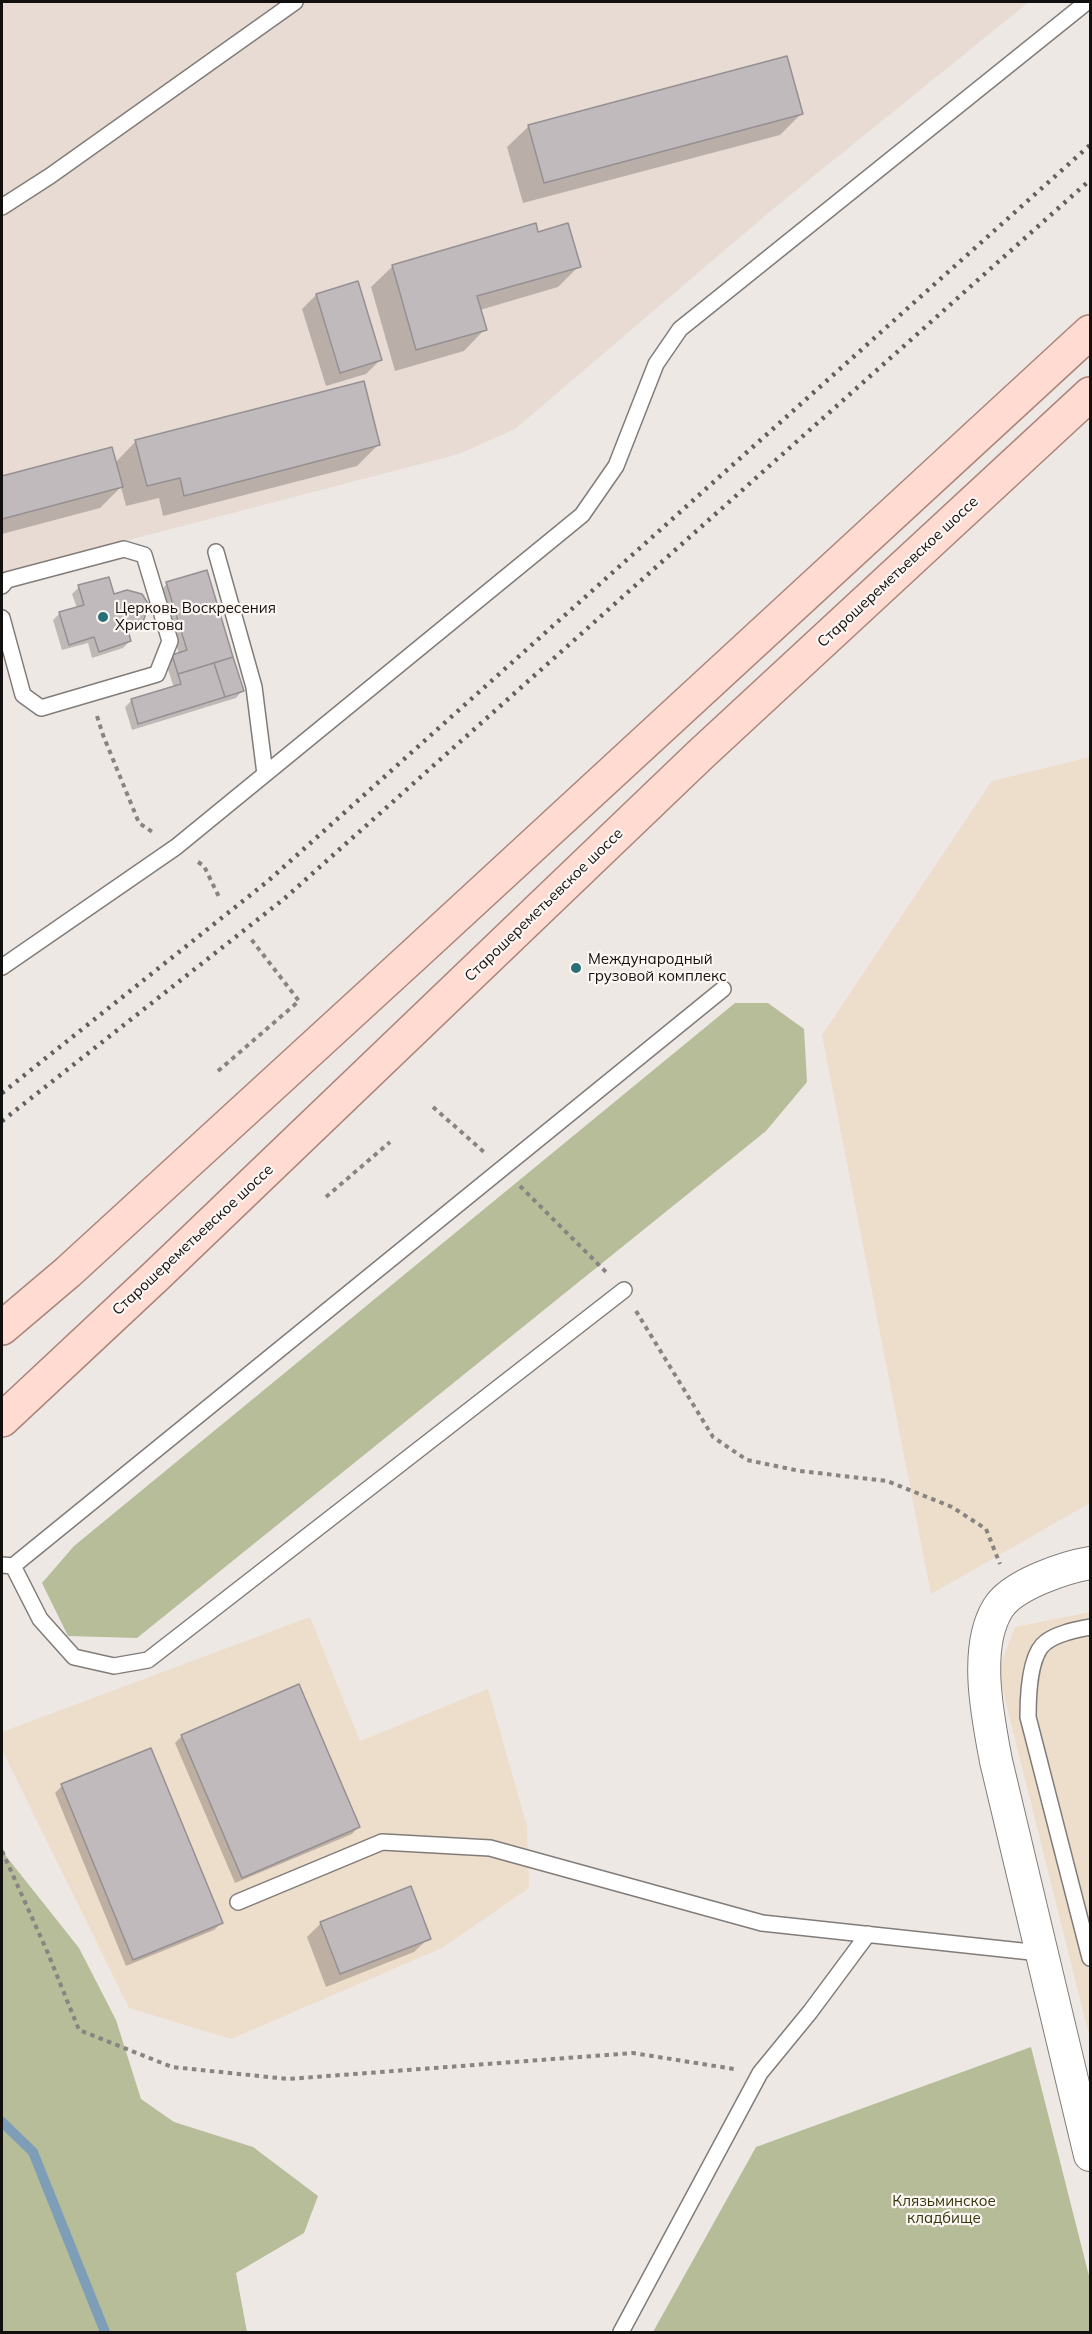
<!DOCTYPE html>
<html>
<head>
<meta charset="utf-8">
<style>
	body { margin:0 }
	#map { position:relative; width:1092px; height:2334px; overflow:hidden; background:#eee8e5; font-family:Mulish,sans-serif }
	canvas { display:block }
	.frame { position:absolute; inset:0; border:3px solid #12100f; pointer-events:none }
</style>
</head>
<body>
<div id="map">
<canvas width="1092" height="2334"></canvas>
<div class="frame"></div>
</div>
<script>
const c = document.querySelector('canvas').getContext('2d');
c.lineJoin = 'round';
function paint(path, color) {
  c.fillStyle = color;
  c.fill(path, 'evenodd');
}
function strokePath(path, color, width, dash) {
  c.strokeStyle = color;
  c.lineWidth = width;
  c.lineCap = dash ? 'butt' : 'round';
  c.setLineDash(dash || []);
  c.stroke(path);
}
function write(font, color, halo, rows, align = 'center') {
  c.font = font + ' Mulish,sans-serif';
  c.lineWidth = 4.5;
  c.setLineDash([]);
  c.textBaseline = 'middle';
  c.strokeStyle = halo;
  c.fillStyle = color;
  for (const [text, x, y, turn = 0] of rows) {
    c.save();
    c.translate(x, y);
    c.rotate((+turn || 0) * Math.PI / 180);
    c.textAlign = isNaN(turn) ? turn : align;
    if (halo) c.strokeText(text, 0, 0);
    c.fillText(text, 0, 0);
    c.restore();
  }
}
paint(new Path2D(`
	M2,2H1029L773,209L515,429L459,454L2,573Z`), '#e8dbd3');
paint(new Path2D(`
	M1090,757V1503L931,1594L822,1035L992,781Z
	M1090,1612V2039L998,1671L1015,1627Z
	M310,1617L360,1741L488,1689L527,1826L529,1888L442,1948L231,2039L129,2008L2,1750V1732Z`), '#edddcb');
paint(new Path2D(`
	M1031,2047L1090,2280V2332H653L756,2147Z`), '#b5bc97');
paint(new Path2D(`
	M735,1003H768L804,1029L807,1082L766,1131L137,1638L68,1636L42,1583L74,1546Z
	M2,1851L79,1948L116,2020L141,2099L174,2122L253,2147L318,2196L304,2233L236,2273L247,2332H3Z`), '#b6bd98');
paint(new Path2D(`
	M801,114L780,135L523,203L507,147L529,126Z
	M537,234L579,266L558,287L480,310L485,329L464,351L395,371L371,287L393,266Z
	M316,295L381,359L366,374L326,386L302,309Z
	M136,441L378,445L357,466L163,516L159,498L126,506L121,487L100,508L2,534V478L111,449L115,463Z
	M206,572L242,691L236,698L132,730L125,707L132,700L174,688L166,663L173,656L179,654L160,591L167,584Z
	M79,587L113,595L141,621L134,628L127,631L130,641L123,648L92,658L88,643L62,650L53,620L60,613L77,608L72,594Z
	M182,1736L358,1827L352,1834L235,1883L175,1743Z
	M62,1786L221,1923L214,1930L126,1966L55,1793Z
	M321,1923L429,1938L414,1952L326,1987L307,1937Z`), '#0003');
strokePath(new Path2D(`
	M2,2122L33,2152L105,2332`), '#7d9eb6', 10);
const building = new Path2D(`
	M787,56L803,114L544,183L528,125Z
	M536,223L538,232L568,223L581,267L477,296L487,330L416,350L392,265Z
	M358,281L382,360L340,373L316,294Z
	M364,381L380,445L184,496L180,478L147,486L135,440Z
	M112,447L123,487L2,519V476Z
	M207,570L233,657L178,674L172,655L187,650L166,582Z
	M109,577L114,594L127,590L142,594L149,605L143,622L127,627L131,641L99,652L94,637L69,645L59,612L84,605L78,585Z
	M233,657L244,691L225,697L214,663Z
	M214,663L225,697L138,724L131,699L181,684L178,674Z
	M299,1684L360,1827L242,1878L181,1735Z
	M151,1748L223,1923L133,1960L61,1784Z
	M411,1886L431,1939L340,1974L320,1922Z`);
paint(building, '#c0babd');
strokePath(building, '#969093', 1.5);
const service = new Path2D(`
	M2,207L50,176L295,2
	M216,552L254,687L265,774
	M2,586L7,580L124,549L144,555L170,641L157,674L41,708L23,695L2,618
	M2,967L176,847L582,515L616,466L656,364L680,329L1087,2
	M2,1565L13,1566L40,1619L74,1657L114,1666L148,1660L624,1290
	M13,1566L723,989
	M1090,1627C1076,1630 1058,1633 1046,1642C1029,1654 1028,1698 1028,1717L1090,1958
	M238,1902L382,1842L490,1848L762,1923L1040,1953
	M621,2332L760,2073L810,2012L868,1934`);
const minor = new Path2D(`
	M1090,1563C1065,1567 1012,1585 998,1608C973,1648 988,1718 996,1761L1090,2155`);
const primary = new Path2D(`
	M2,1328L68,1272L414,955L1090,332
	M2,1420L156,1276L700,755L1090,394`);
strokePath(service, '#827c79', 18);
strokePath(minor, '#827c79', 34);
strokePath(primary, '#ac847a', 36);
strokePath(new Path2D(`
	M97,716L103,735L139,823L154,833
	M198,862L204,866L220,899
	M218,1071L299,1001L251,939
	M433,1107L484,1152
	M520,1186L606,1272
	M326,1197L390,1142
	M636,1311L713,1437L747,1460L800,1471L887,1481L952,1507L986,1529L1000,1564
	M2,1851L47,1951L79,2030L172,2067L288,2079L633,2053L734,2069`), '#888482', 4, [4.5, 4.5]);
strokePath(service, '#fff', 15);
strokePath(minor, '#fff', 32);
strokePath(primary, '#ffdbd1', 33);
strokePath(new Path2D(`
	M2,1093L268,881L1090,145
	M2,1121L285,898L1090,180`), '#635f5e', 4.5, [3, 6]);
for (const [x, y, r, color] of [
	[103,617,6,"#277078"],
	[576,968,6,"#277078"]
]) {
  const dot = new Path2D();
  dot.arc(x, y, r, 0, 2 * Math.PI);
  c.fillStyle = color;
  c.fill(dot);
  strokePath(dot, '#fcf5f2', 2);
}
write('15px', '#12100f', '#fcf5f2', [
	["Старошереметьевское шоссе",898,572,-43],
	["Старошереметьевское шоссе",544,905,-44],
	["Старошереметьевское шоссе",193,1240,-43]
]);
write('15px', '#12100f', '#fcf5f2', [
	["Церковь Воскресения",115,608],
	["Христова",115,625],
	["Международный",588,959],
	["грузовой комплекс",588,976]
], 'left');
write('15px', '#32370a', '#fcf5f2', [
	["Клязьминское",944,2201],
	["кладбище",944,2218]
]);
</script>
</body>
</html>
